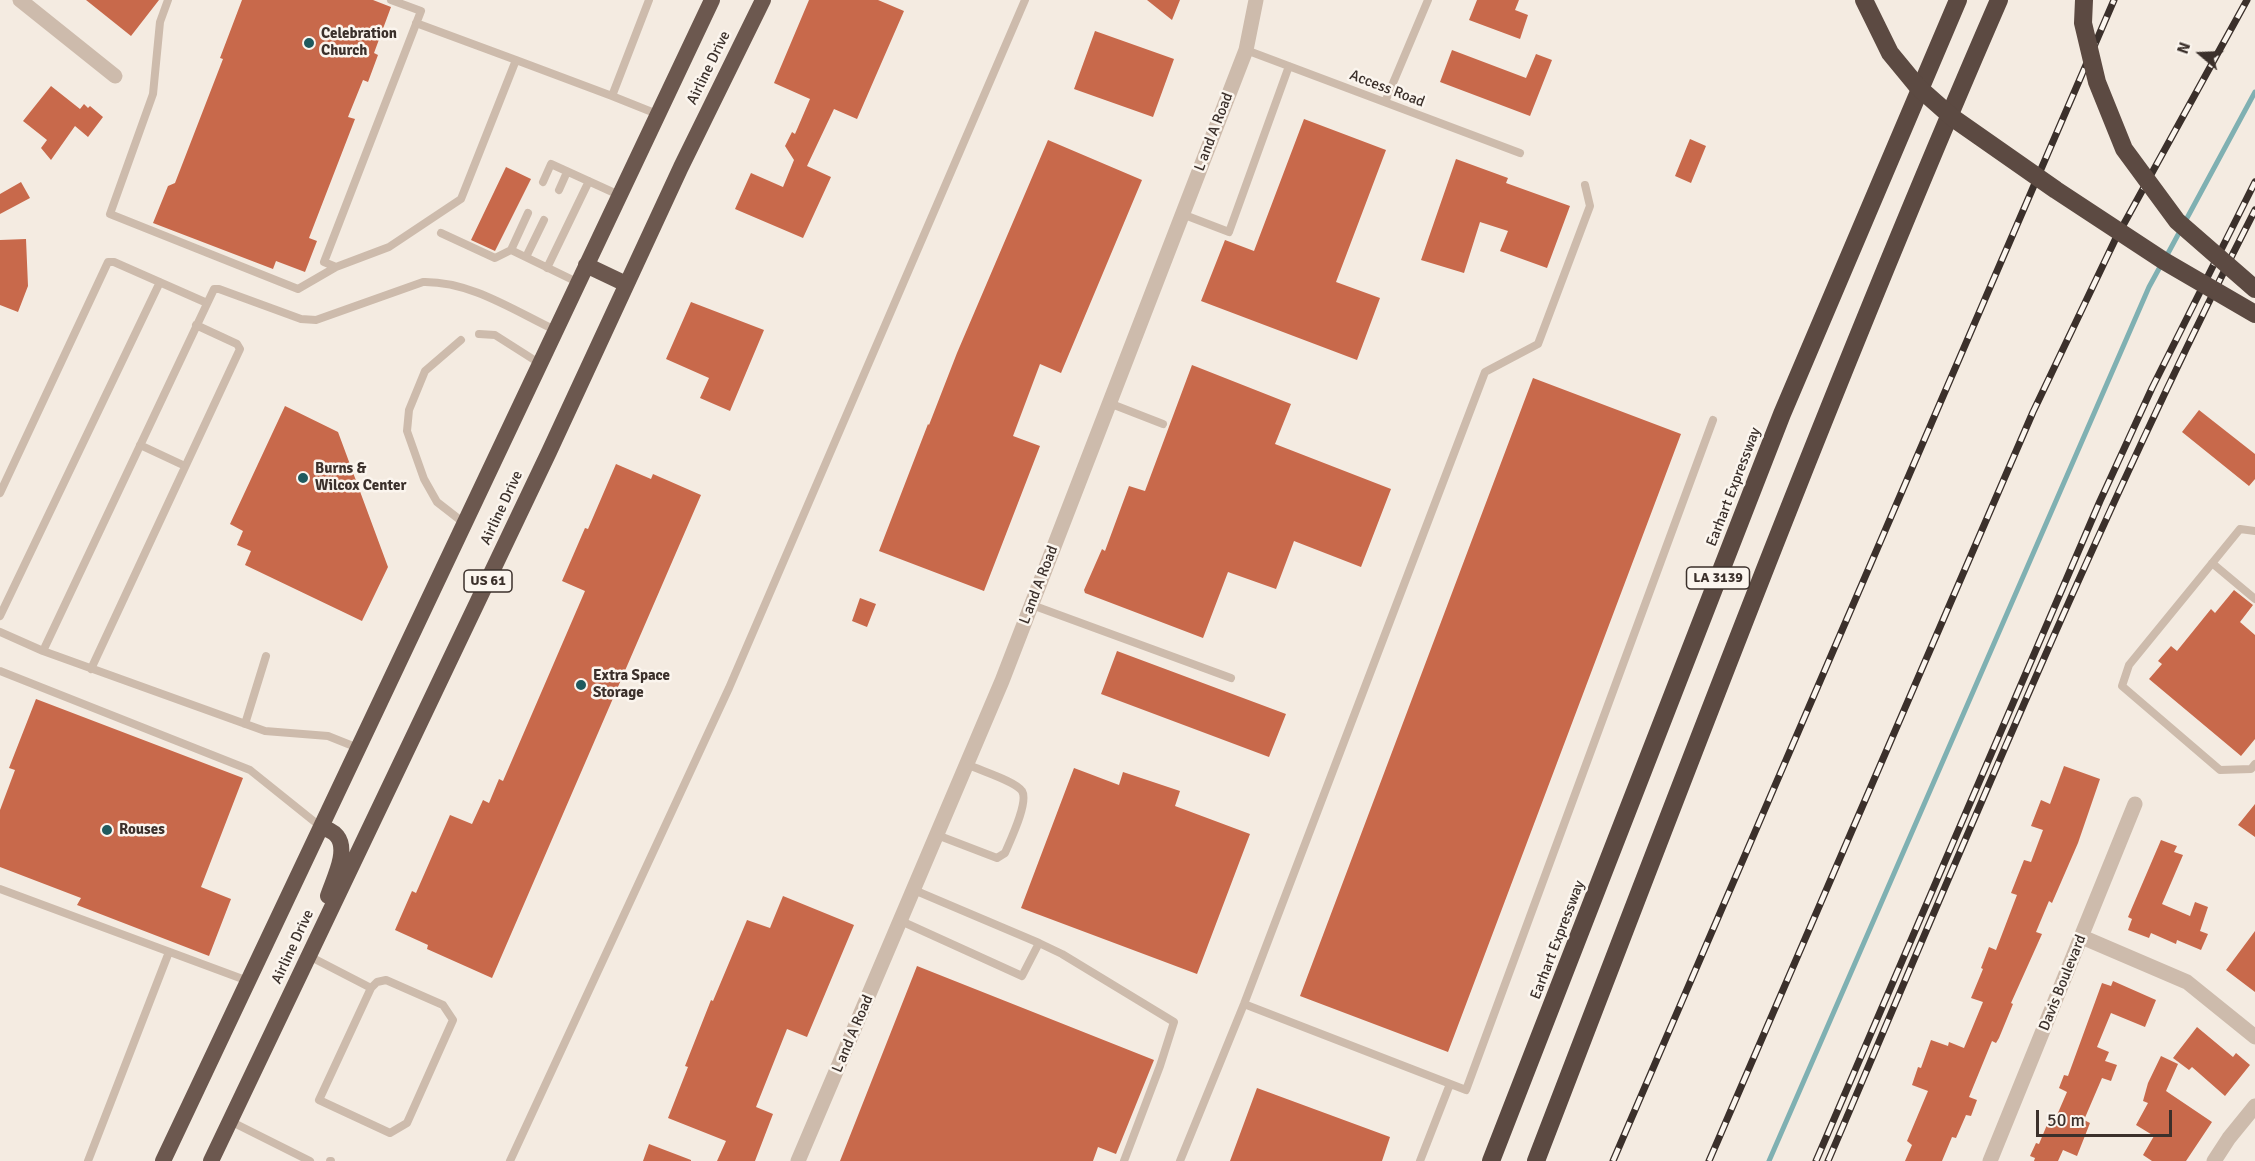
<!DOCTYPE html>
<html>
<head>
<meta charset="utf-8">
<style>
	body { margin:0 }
	#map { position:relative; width:2255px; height:1161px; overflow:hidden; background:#f4ebe1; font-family:Signika,sans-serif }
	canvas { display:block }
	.north { position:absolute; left:2171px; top:24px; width:60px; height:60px; -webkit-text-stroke:4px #fbf5ee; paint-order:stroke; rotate:289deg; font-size:16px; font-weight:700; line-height:24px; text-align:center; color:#3b302b }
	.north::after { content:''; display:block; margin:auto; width:21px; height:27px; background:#3b302b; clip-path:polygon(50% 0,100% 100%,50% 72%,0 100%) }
	.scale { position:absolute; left:2036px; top:1110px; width:136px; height:27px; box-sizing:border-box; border:3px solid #3b302b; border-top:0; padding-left:8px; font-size:18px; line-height:21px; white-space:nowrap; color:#3b302b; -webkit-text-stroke:4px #fbf5ee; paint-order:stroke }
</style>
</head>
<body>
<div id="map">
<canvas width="2255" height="1161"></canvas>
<div class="north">N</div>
<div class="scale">50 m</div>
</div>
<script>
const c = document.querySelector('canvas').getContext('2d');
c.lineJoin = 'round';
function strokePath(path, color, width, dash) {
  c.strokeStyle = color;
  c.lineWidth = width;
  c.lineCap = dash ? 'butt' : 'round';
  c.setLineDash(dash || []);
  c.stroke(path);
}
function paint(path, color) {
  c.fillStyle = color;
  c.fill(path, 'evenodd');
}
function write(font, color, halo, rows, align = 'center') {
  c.font = font + ' Signika,sans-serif';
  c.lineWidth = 5;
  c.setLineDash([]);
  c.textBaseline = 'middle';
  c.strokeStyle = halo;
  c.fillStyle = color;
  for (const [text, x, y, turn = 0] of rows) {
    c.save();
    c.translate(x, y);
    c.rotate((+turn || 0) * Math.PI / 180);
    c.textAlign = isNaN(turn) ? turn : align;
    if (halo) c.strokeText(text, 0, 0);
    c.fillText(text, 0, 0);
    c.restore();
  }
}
strokePath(new Path2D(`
	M2166,257L2255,92
	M1769,1161L2149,287L2161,265`), '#7fb0b2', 5);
paint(new Path2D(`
	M86,0H159L131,36Z
	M242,0H373L391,7L374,53L378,55L368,82L363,80L348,117L355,119L309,238L317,241L305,272L276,261L273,269L153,223L168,186L175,183L223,59L220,58Z
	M809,0H878L904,11L857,119L834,109L807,166L831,177L803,238L735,209L751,173L783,187L794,160L785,146L792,132L795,134L810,99L774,83Z
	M1147,0H1180L1172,20Z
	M1477,0H1519L1515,10L1528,15L1520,39L1469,20Z
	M1095,31L1174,59L1153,117L1074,89Z
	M1452,50L1526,78L1536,54L1552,60L1530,116L1440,82Z
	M51,86L80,109L84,104L88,108L90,106L103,117L88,137L75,126L51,160L41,148L47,140L23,121Z
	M1304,119L1386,150L1336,282L1380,298L1357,360L1201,301L1225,240L1254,251Z
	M1690,139L1706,146L1691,183L1675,176Z
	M1048,140L1142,180L1061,373L1040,364L1013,436L1040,446L984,591L879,551L928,424L929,425L957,353Z
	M1456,159L1508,178L1506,183L1570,206L1547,268L1500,251L1508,231L1480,222L1464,273L1421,260Z
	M506,167L531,179L495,251L471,240Z
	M21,182L30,198L0,214V194Z
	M26,239L28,286L18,312L0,305V240Z
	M691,302L764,330L730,411L700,398L709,378L666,359Z
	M1192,365L1291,404L1275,444L1391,489L1361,567L1294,541L1276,589L1228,572L1203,638L1085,593L1084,590L1102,549L1105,551L1129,486L1145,491Z
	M1533,378L1681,434L1448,1052L1300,996Z
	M285,406L338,432L388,567L362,621L245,565L251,551L237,545L243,531L230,524Z
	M2199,410L2255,454V479L2249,486L2182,432Z
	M616,464L651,479L653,474L701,495L492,978L427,949L428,945L395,930L412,891L416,893L450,815L472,824L483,800L489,803L499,779L503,781L585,591L562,581L585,528L588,529Z
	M2234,590L2253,605L2240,622L2255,635V739L2241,756L2149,679L2162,664L2158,661L2171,646L2177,651L2211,609L2215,613Z
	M860,598L876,604L867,627L852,621Z
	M1117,651L1286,714L1269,757L1101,694Z
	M36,699L243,778L201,887L231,899L209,956L77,905L81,898L0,867V810L15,770L9,768Z
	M2064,766L2100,779L2078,843L2052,903L2049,901L2036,932L2042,934L2011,1003L2013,1004L1999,1038L1996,1043L1992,1041L1969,1097L1977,1100L1971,1116L1966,1115L1956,1138L1952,1137L1942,1161H1905L1912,1145L1907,1141L1928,1091L1912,1085L1918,1067L1921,1068L1931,1040L1948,1046L1949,1042L1964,1048L1983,1002L1971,998L1983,969L1981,968L1989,947L1996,950L2017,895L2011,893L2024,860L2031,862L2043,830L2031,826L2041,800L2050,804Z
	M1074,768L1119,785L1123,772L1180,791L1175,806L1250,834L1197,974L1021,908Z
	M2255,804V837L2238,825Z
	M2161,840L2177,846L2174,852L2183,855L2162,904L2190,916L2195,902L2208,907L2200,931L2208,934L2201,950L2177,940L2176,944L2151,933L2149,938L2128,930L2132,919L2128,917Z
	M783,896L854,925L807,1037L787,1029L756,1107L773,1114L755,1161H717L726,1141L668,1118L688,1067L685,1066L711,1000L713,1001L747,920L770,928Z
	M2255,931V992L2226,970Z
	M917,966L1154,1060L1116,1154L1098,1147L1093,1161H840Z
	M2113,981L2156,1000L2145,1027L2111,1013L2097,1047L2109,1052L2105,1061L2117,1065L2111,1081L2102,1078L2084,1120L2090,1123L2077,1156L2063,1150L2058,1161H2034L2035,1158L2030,1156L2036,1143L2039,1144L2049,1120L2054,1122L2067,1092L2059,1088L2064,1075L2068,1076L2102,983L2111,986Z
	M2197,1027L2233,1057L2236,1053L2250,1065L2225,1096L2192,1067L2189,1070L2173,1058Z
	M2161,1056L2178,1064L2166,1091L2212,1122L2186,1161H2152L2143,1155L2154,1136L2136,1125L2148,1103L2143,1101L2148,1083Z
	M1257,1088L1390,1137L1382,1161H1230Z
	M649,1144L691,1160V1161H643Z`), '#c8694b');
strokePath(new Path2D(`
	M168,0L160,22L153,94L110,214L298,289L336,267
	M391,0L421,11L324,262L336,267L389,247L461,199L516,60L612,96L649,0
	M416,23L516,60
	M1246,50L1520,153
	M612,96L657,114
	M1385,102L1428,0
	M543,182L551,164L619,195
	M559,190L567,172
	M528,213L511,250L577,282
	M1182,214L1229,232L1289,66
	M441,233L495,258L511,250
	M526,257L544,220
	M547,268L589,181
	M479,334L495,335L539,363
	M461,340L425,371L409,410L407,431L424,479L437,502L464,523
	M1109,403L1163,424
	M140,445L185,466
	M0,493L108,262H114L207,303
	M2255,531L2240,529L2129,665L2122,686L2220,770L2251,769L2255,764
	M2212,563L2255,599
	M1032,605L1231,678
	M0,616L160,282
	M0,632L43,651L265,731L328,736L358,748
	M43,651L214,289H219L301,319L316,320L423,282C470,281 513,310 555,330
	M91,669L240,349L237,344L196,325
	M0,671L250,770L321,827
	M245,724L266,656
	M937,835L997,858L1005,853C1010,841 1029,802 1022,791C1016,781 978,770 967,764
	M0,889L248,981
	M914,890L1039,943
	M901,921L1022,976L1039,943L1062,954L1174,1022L1160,1066L1124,1161
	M309,956L371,988L377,982L386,980L443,1005L453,1020L407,1123L390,1133L319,1100L371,988
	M1244,1004L1466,1090L1713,420
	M230,1121L310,1161
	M88,1161L169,952
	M330,1161H331
	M510,1161L729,688L1025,0
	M1180,1161L1244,1004L1485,372L1538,344L1590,206L1585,185
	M1420,1161L1450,1084`), '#cdbbac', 8);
strokePath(new Path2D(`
	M20,0L115,76
	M2082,937L2187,982L2255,1037
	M1990,1161L2135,804
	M2214,1161L2229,1138L2255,1106`), '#cdbbac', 15);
strokePath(new Path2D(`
	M798,1161L1002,681L1246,50L1256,0`), '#cdbbac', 15);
strokePath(new Path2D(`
	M586,265L626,284
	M321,827C327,829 333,831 337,836C349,851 333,880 328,896
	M163,1161L712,0
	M211,1161L549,452L681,167L763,0`), '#6c584f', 16);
strokePath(new Path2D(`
	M1491,1161L1782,414L1958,0
	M1536,1161C1686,772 1833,382 1999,0`), '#5c4a42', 18);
const rail = new Path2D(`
	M1613,1161L2114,0
	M1709,1161L2033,412L2115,240L2247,0
	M1816,1161L2100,501L2152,388L2255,182
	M1828,1161C1965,842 2097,519 2255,210`);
strokePath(rail, '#3b302b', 7);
strokePath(rail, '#fbf5ee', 4.5, [14]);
strokePath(new Path2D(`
	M1864,0L1890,53L1918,87L1953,118L2056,190L2164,261L2255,314
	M2084,0L2083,23L2097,82L2124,149L2177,221L2255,289`), '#5c4a42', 18);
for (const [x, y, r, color] of [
	[309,43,6,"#1f5a5e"],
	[303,478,6,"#1f5a5e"],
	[581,685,6,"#1f5a5e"],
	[107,830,6,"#1f5a5e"]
]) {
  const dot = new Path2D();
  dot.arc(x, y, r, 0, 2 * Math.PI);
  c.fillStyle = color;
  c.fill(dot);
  strokePath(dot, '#fbf5ee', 2);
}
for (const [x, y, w] of [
	[1718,578,63],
	[488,581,48]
]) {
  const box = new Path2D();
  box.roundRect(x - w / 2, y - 11, w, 22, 4.5);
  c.fillStyle = '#fbf5ee';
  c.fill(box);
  strokePath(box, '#3b302b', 1.5);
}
write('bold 14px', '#3b302b', null, [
	["LA 3139",1718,578],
	["US 61",488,581]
]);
write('bold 15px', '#3b302b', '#fbf5ee', [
	["Celebration",321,34],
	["Church",321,51],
	["Burns &",315,469],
	["Wilcox Center",315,486],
	["Extra Space",593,676],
	["Storage",593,693],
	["Rouses",119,830]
], 'left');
write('15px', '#3b302b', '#fbf5ee', [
	["Airline Drive",709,68,-64],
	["Access Road",1387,89,21],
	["L and A Road",1214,132,-69],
	["Earhart Expressway",1734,487,-69],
	["Airline Drive",502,508,-65],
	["L and A Road",1039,585,-69],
	["Earhart Expressway",1558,940,-69],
	["Airline Drive",293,947,-65],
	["Davis Boulevard",2063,983,-68],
	["L and A Road",853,1034,-67]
]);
</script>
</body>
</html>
